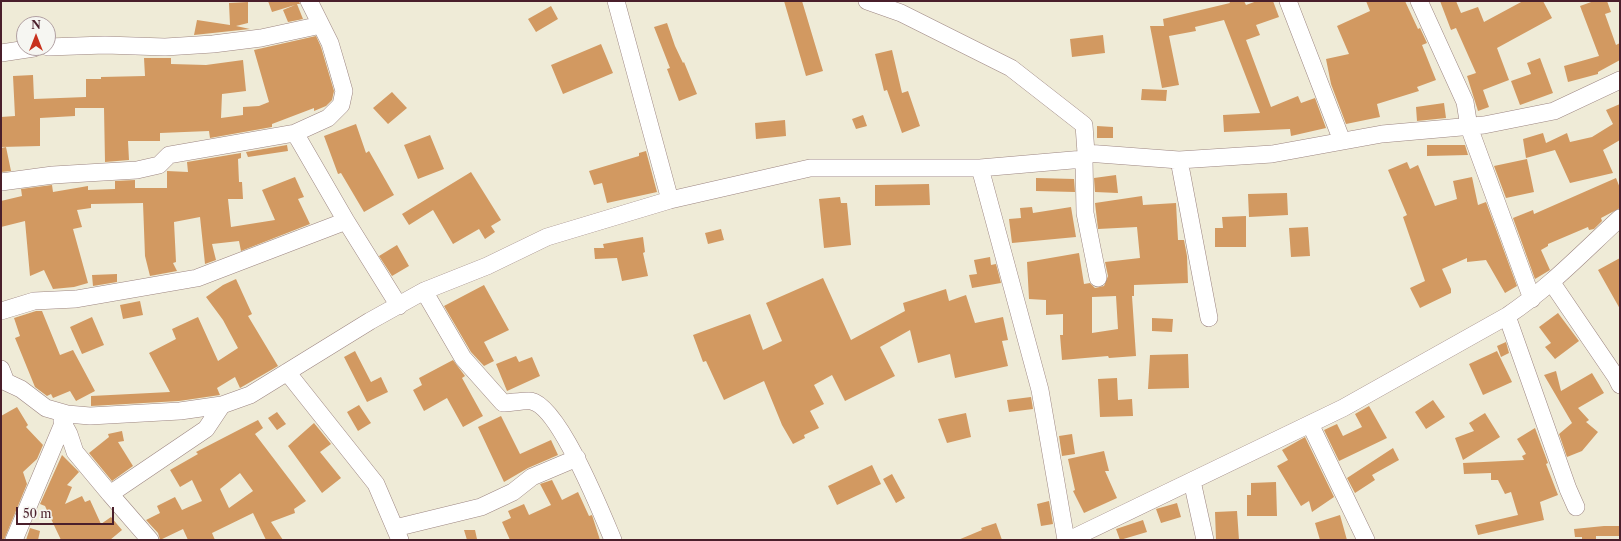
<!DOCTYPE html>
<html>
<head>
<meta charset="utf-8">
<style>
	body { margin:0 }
	#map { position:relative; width:1621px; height:541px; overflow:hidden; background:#efebd7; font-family:"Libre Caslon Text",serif }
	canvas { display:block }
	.frame { position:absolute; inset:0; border:2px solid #4a1f2b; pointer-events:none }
	.north { position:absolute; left:16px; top:16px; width:40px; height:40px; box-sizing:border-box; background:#f6f6f2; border:1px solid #b1a0a2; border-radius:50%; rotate:0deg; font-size:11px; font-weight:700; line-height:16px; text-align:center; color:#4a1f2b }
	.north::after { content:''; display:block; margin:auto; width:14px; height:18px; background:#c8321e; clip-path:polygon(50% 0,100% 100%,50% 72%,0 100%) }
	.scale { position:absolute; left:16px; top:507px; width:98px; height:18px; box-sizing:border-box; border:2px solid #4a1f2b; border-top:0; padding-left:5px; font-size:12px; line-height:14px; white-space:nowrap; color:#4a1f2b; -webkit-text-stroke:3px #f6f6f2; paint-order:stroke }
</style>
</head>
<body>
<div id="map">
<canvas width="1621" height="541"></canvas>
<div class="frame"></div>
<div class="north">N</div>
<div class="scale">50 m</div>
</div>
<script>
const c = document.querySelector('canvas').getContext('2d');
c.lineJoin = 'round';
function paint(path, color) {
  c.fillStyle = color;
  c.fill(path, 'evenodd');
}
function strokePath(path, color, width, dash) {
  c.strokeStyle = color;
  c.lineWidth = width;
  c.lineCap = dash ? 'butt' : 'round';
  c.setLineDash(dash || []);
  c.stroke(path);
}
paint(new Path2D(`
	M268,1H299L300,4H297L303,19L288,22L283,10L295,5L272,12Z
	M784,1H802L823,71L806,76Z
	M1229,1H1244L1246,5L1257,1H1273L1279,17L1256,25L1260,35L1246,40L1271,107L1298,96L1301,103L1315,98L1326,128L1291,136L1290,129L1224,132L1223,115L1260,113L1224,20L1195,27L1196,31L1169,36L1179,85L1162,88L1150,26H1164L1163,19L1230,3Z
	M1366,1H1405L1418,29L1420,28L1427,43L1422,45L1436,80L1417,87L1419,91L1377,104L1380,117L1346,124L1331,84L1326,59L1349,54L1337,26L1370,11Z
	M1440,1H1456L1461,13L1478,7L1484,22L1523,1H1543L1552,18L1497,48L1509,80L1483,90L1489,107L1478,111L1467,76L1476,73L1456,28L1451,30Z
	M1594,1H1607L1611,12L1605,14L1616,45L1620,43V60L1598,72V74L1568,82L1564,66L1599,56L1580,6Z
	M248,2V23L236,26L250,29L194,35L197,20L230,25L229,3Z
	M551,6L558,19L536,32L528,19Z
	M667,23L675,46L683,63L684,62L697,94L679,101L667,69L670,68L654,27Z
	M1103,35L1105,53L1072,57L1070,39Z
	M316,36L321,47L334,91L332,100L326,106L314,111V108L272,124V127L210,138L209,131L160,133V141H128L129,160L105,162L104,108H75V116L40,118V146L1,147V117L15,116L13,76L33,75L34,99L86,97V79H101V77L145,76L144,58H171V64L206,65L243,60L246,91L222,94L221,118L243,115V107L259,106L269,102L254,50Z
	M601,44L613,73L563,94L551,65Z
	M892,50L902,93L908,91L920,126L902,133L887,90L884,91L875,54Z
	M1540,58L1553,93L1520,105L1511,81L1531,74L1527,63Z
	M1142,89L1167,90L1166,101L1141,100Z
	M392,92L407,108L388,124L373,108Z
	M1444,103L1446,118L1417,121L1416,107Z
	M1620,104V140L1603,150L1613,173L1570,183L1555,150L1526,158L1523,139L1543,133L1546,143L1567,133L1570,142L1592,137L1613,124L1606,110Z
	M863,115L867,126L856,129L852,119Z
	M785,120L786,136L756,139L755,123Z
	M356,124L366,153L369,151L394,195L364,212L341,173L338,174L324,136Z
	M1097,126L1113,127V138H1097Z
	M430,135L444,169L418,179L404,145Z
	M287,145L288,151L248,157L246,152Z
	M1427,145H1465L1468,155L1427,156Z
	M6,147L11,171L1,172V148Z
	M646,151L657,192L607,203L602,183L594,185L589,171L639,156V153Z
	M241,153V158L238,159L239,182H242L243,199H228L231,227L275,220L262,190L295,177L304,197L298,199L310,224L241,251L239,241L212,244L216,260L205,264L200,217L174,222L176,262L173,263L177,271L150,276L145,256L143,203L91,204V208L77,210L82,227L73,229L88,283L74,287L53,289L44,270L30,276L25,221L1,227V201L22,196L21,189L52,185L53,192L88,186V190L115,189V181L135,180V188H167V171L188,172L187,162Z
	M1527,159L1534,192L1506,198L1494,166Z
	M1407,162L1410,169L1418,165L1435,206L1457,199L1453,181L1472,177L1478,205L1486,202L1517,286L1505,293L1486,260L1467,262V258L1442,269L1451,289V293L1420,308L1410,288L1425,281L1403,217L1407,215L1388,170Z
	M471,172L501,220L491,226L495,232L485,239L479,229L453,244L433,210L409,225L402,214Z
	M1116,175L1118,193L1095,192L1094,178Z
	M1036,178L1074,179L1075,192L1036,191Z
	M1616,178L1620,188V208L1601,218L1602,221L1594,229L1589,230L1588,227L1548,244V246L1541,250L1550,270L1535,279L1513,218L1533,210L1534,214Z
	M929,184L930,205L875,206V185Z
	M1287,193L1288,215L1249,217L1248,194Z
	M1142,196L1143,205L1176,203L1178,240H1184L1187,256L1188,283L1134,285V296H1132L1136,356L1109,358L1108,356L1062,360L1060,335H1063V314L1046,315V300L1029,299L1027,262L1079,253L1084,284L1090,283L1095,288L1104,286L1108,276L1105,262L1140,258L1137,227L1098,229L1095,203ZM1116,296L1118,329L1092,333V297Z
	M840,197L841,203H847L851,245L824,248L819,199Z
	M1032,207L1033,213L1071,207L1076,237L1012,243L1009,219L1021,218L1020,208Z
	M1246,216V247H1215V228H1223L1222,217Z
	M1308,227L1310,256L1291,257L1289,228Z
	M721,229L724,240L708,244L705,233Z
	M643,237L645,252L643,253L648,276L622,281L617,258L595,259L594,248H604L603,244Z
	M397,245L409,266L392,276L379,256Z
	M990,257L991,265L996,264L1001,283L972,288L969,275L977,274L974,260Z
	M1620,258V309L1598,270Z
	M117,274V282L93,286L92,275Z
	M823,278L851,340L905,311L903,303L946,289L949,301L966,295L975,323L1003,317L1008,340L1002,341L1008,366L955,378L950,354L918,363L910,330L880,347L895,376L845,401L832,375L814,385L824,404L810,411L819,428L804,435L805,438L793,444L782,425L764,381L724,400L706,361L703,362L693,335L750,314L763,350L782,341L766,303Z
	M236,279L252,314L248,316L278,366L240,388L235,377L217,388L220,395L179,401L91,406V396L170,392L149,353L176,339L172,329L198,317L218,361L238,348L223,320L206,297L223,285Z
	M484,285L509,330L484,342L494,361L484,366L471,352L444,306Z
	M140,301L143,315L123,319L120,305Z
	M36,311H42L60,355L73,350L95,391L76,401L70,391L53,398L51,394L47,396L35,387L15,338L20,336L14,318Z
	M1558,313L1579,341L1555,359L1545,347L1551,343L1539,327Z
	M92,317L104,345L82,354L70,327Z
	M1152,318L1173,319L1172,332L1152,331Z
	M1506,342L1509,353L1501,357L1497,346Z
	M355,351L371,382L381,377L388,392L367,402L344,357Z
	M1497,351L1512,382L1483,395L1469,364Z
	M1188,354L1189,388L1148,389L1150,355Z
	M516,356L519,362L532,357L540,376L507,391L496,364Z
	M453,360L465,376L462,378L483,416L463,427L447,398L424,411L413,390L422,385L419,378Z
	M1556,371L1561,391L1592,373L1604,393L1578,408L1589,420L1586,422L1598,432L1582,451L1567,457L1559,434L1572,423L1544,375Z
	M1117,378L1118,400L1132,399L1133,416L1100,417L1098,379Z
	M1031,397L1033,409L1009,412L1007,400Z
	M1433,400L1445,417L1426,429L1415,412Z
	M359,405L371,423L358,431L347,412Z
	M1369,406L1387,438L1339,461L1324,430L1337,424L1343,436L1362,427L1355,414Z
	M17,407L28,425L26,427L43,445L37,459L23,472L27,484L4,540H1V416Z
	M277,412L286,424L277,430L268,418Z
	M966,413L971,437L947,443L938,419Z
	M1485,413L1500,437L1463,460L1455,438L1474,431L1469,423Z
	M501,416L520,454L551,440L558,455L528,468L504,482L478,427Z
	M258,420L263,428L255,434L306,501L294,509L295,513L271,522L283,540H266L253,513L212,533L215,540H188L183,529L160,540L158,533L146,520L160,513L157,506L175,497L182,510L202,501L192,480L180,487L170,470L198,454L196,452ZM240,473L253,491L229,508L220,489Z
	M314,423L331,444L320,452L341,478L322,493L288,446Z
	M1535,428L1548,463L1546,464L1558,495L1540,502L1544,520L1478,535L1475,525L1518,515L1511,492L1505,494L1498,480H1491V473L1464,474L1463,463L1524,460L1522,456L1526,454L1517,439Z
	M122,431L124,441L118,442L133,466L112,481L89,453L109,437L108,434Z
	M1072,434L1075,454L1062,456L1059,436Z
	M1305,437L1334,497L1312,512L1309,501L1301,506L1277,466L1288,460L1282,450Z
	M1393,448L1399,460L1372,475L1375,480L1355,493L1347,478Z
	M1104,451L1109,471H1105L1117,498L1084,513L1073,491L1075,490L1068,459Z
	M62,455L79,472L67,485L72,487L65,504L82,496L85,502L90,500L101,524L111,517L122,530L110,540H61L45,506L40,504Z
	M872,465L881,484L837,505L828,486Z
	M892,474L905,498L896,503L883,479Z
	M552,480L562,500L578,492L589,516L592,515L600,540H510L502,522L511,518L508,511L524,504L529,515L551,505L540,484Z
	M1276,482L1277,516H1247V495H1251V483Z
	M1049,501L1053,524L1041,526L1037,504Z
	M1177,503L1181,517L1161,523L1156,509Z
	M1237,511L1239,540H1216L1215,512Z
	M1340,515L1347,540H1320L1315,523Z
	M1143,520L1147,532L1120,540L1116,529Z
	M996,523L1002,540H958L982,530L981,528Z
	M1604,526H1620V536H1596V540H1582V537H1575L1574,529Z
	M30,528L40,531L38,540H26Z
	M464,530H475L477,539L467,540Z`), '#d29961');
const minor = new Path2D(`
	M616,1L670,200
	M867,1L901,13L1011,68L1084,125L1086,153
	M1288,1L1342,141
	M1419,1L1465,102L1469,127L1532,299
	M48,47L105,45L165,47L213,44L261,38L321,25
	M1,53L34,48
	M295,133L346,221L399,306
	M1084,159L1085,213L1098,278
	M1179,160L1209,318
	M980,168L1040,390L1066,540
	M1,182L53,175L137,170L159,165L169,155L295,133L328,118L341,105L344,91L338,70L330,43L309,1
	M1552,283L1616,377L1620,385
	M424,291L463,358L503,403C509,403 526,400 531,401C559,406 602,514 613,540
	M1,311L34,301L76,299L197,278L346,221
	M1507,316L1568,489L1576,507
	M1,369L6,382L21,389L46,408L67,414L90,416L180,411L222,405L250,395L370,321L424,291L487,266L547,237L670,200L810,168H980L1084,159L1086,153L1179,160L1272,154L1382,134L1484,125L1554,111L1620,80
	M287,372L376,484L400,540
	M62,421L69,434L75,452L110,494
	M1310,424L1366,540
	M1192,481L1205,540
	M395,528L481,507L513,492L532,477L577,458
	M14,540L67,414
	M150,540L110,494L206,429L222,405
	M1069,540L1343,408L1507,316C1549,288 1583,252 1620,218`);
strokePath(minor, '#9c8581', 18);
strokePath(minor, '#fff', 17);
</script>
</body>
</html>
